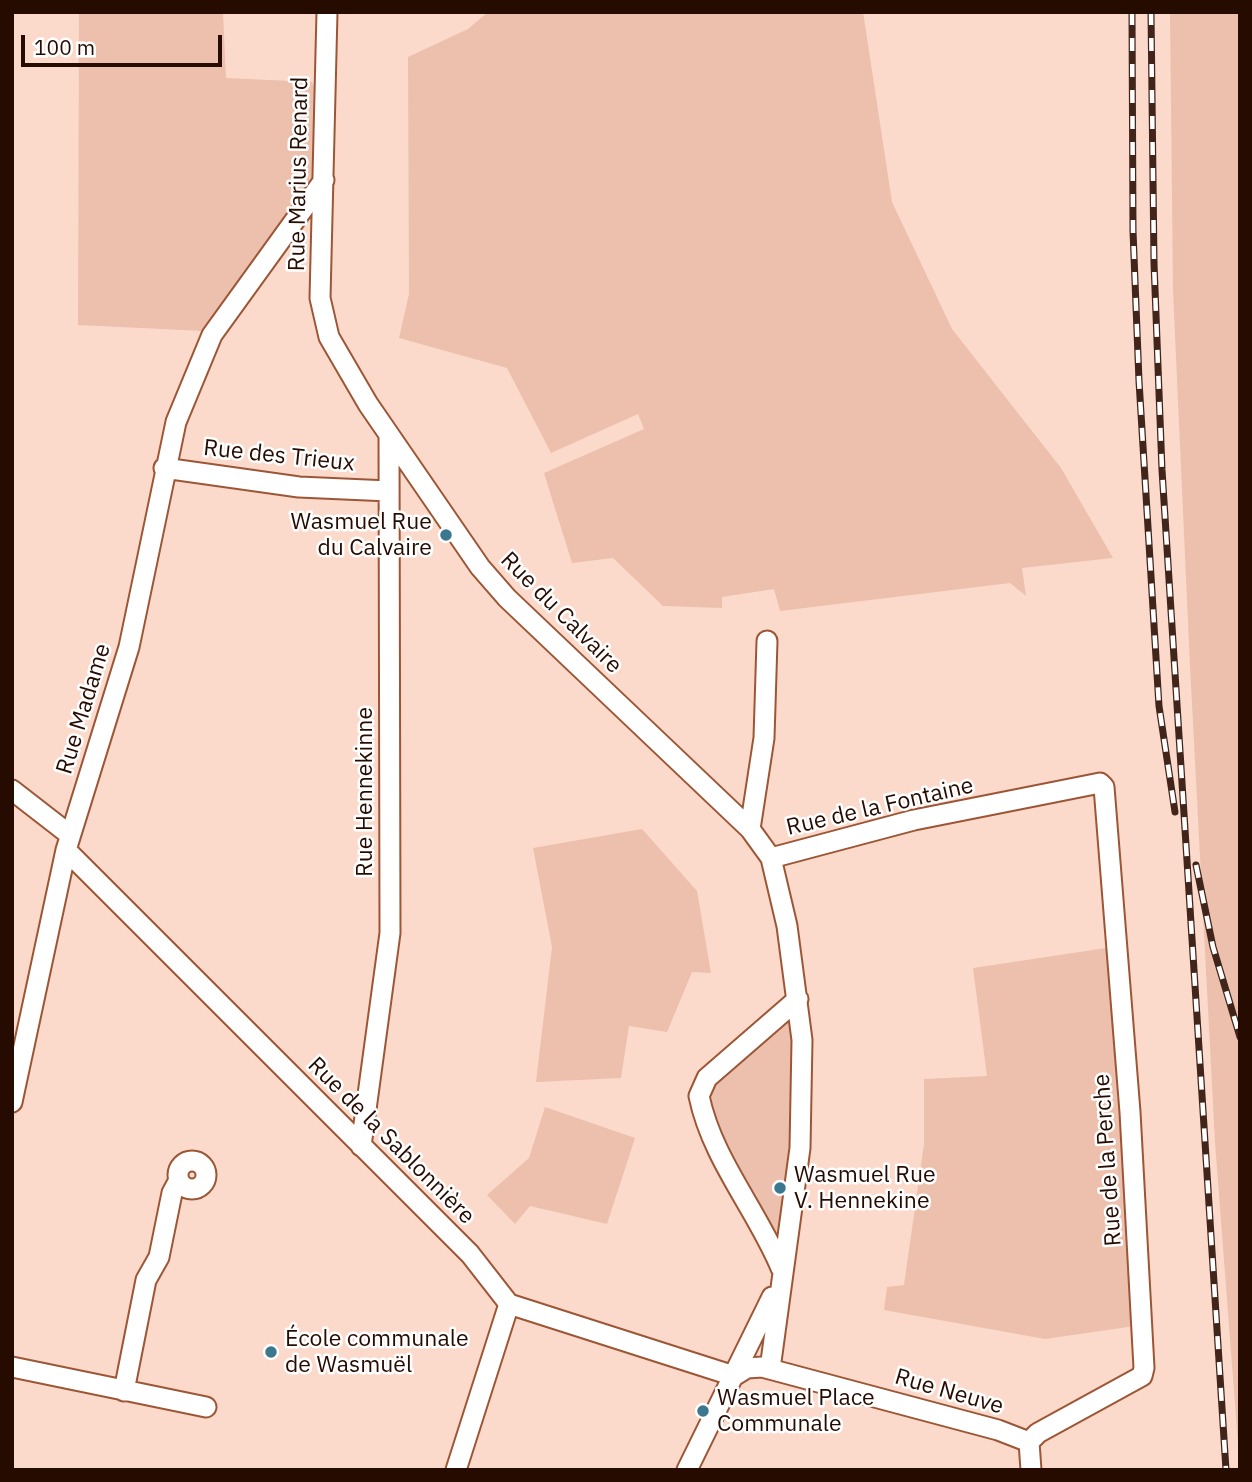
<!DOCTYPE html>
<html>
<head>
<meta charset="utf-8">
<style>
	body { margin:0 }
	#map { position:relative; width:1252px; height:1482px; overflow:hidden; background:#fbdacb; font-family:"IBM Plex Sans",sans-serif }
	canvas { display:block }
	.frame { position:absolute; inset:0; border:14px solid #260b01; pointer-events:none }
	.scale { position:absolute; left:21px; top:35px; width:201px; height:32px; box-sizing:border-box; border:4px solid #260b01; border-top:0; padding-left:9px; font-size:21px; line-height:24px; white-space:nowrap; color:#260b01; -webkit-text-stroke:5px #fff; paint-order:stroke }
</style>
</head>
<body>
<div id="map">
<canvas width="1252" height="1482"></canvas>
<div class="frame"></div>
<div class="scale">100 m</div>
</div>
<script>
const c = document.querySelector('canvas').getContext('2d');
c.lineJoin = 'round';
function paint(path, color) {
  c.fillStyle = color;
  c.fill(path, 'evenodd');
}
function strokePath(path, color, width, dash) {
  c.strokeStyle = color;
  c.lineWidth = width;
  c.lineCap = dash ? 'butt' : 'round';
  c.setLineDash(dash || []);
  c.stroke(path);
}
function write(font, color, halo, rows, align = 'center') {
  c.font = font + ' "IBM Plex Sans",sans-serif';
  c.lineWidth = 5;
  c.setLineDash([]);
  c.textBaseline = 'middle';
  c.strokeStyle = halo;
  c.fillStyle = color;
  for (const [text, x, y, turn = 0] of rows) {
    c.save();
    c.translate(x, y);
    c.rotate((+turn || 0) * Math.PI / 180);
    c.textAlign = isNaN(turn) ? turn : align;
    if (halo) c.strokeText(text, 0, 0);
    c.fillText(text, 0, 0);
    c.restore();
  }
}
paint(new Path2D(`
	M79,12H223L226,78L312,82L320,98L316,169L304,194L204,331L78,325Z
	M488,12H863L892,202L952,329L1061,468L1113,558L1022,568L1026,596L1010,583L780,611L774,589L722,597V608L663,606L613,558L572,563L544,473L644,429L638,414L551,453L507,368L399,338L409,294L408,57L468,29Z
	M1170,12H1240V1470L1215,1142L1190,666L1173,291Z
	M642,829L697,891L711,973L692,972L667,1032L629,1026L621,1078L536,1082L552,947L533,848Z
	M1113,947L1135,1326L1045,1339L884,1310L887,1287L904,1285L924,1144V1079L987,1076L973,968Z
	M788,1016H794L797,1109L781,1239L773,1240C753,1203 697,1121 715,1081Z
	M545,1107L635,1138L607,1224L530,1206L515,1224L487,1195L529,1158Z`), '#ecc0ac');
const minor = new Path2D(`
	M327,12L320,298L329,337L368,404L480,567L507,598L750,829L771,858L787,926L802,1040L800,1148L770,1369
	M164,468L299,487L389,491
	M12,790L70,835
	M750,829L764,738L767,641
	M66,850L470,1254L509,1304L734,1376
	M771,858L914,820L1100,783L1104,787L1130,1112L1144,1368L1142,1376L1038,1433L1029,1442L1031,1470
	M12,1102L66,850L129,647L176,422L212,335L324,180
	M361,1146L390,933L389,436
	M178 1175a14 14 0 1 1 28 0a14 14 0 1 1-28 0Z
	M781,1268C757,1210 712,1159 699,1096L707,1078L798,999
	M12,1367L206,1407
	M734,1376L747,1368L762,1367L998,1430L1029,1442
	M124,1391L146,1280L159,1257L172,1193L179,1180
	M456,1470L509,1304
	M687,1470L772,1297`);
strokePath(minor, '#9d5635', 23);
strokePath(minor, '#fff', 19);
const rail = new Path2D(`
	M1132,12L1133,231L1139,381L1159,706L1175,812
	M1151,12L1154,263L1162,470L1226,1470
	M1196,865L1213,947L1240,1037`);
strokePath(rail, '#41251b', 7);
strokePath(rail, '#fff', 4.5, [13]);
for (const [x, y, r, color] of [
	[446,535,7,"#3b778e"],
	[780,1188,7,"#3b778e"],
	[271,1352,7,"#3b778e"],
	[703,1411,7,"#3b778e"]
]) {
  const dot = new Path2D();
  dot.arc(x, y, r, 0, 2 * Math.PI);
  c.fillStyle = color;
  c.fill(dot);
  strokePath(dot, '#fff', 2.5);
}
write('23px', '#260b01', '#fff', [
	["Rue Marius Renard",299,174,-89],
	["Rue des Trieux",279,456,6],
	["Rue du Calvaire",561,613,45],
	["Rue Madame",84,709,-73],
	["Rue Hennekinne",365,792,-90],
	["Rue de la Fontaine",880,807,-13],
	["Rue de la Sablonnière",391,1141,45],
	["Rue de la Perche",1108,1160,-94],
	["Rue Neuve",949,1392,16]
]);
write('23px', '#260b01', '#fff', [
	["Wasmuel Rue",432,522,"right"],
	["du Calvaire",432,548,"right"],
	["Wasmuel Rue",794,1175],
	["V. Hennekine",794,1201],
	["École communale",285,1339],
	["de Wasmuël",285,1365],
	["Wasmuel Place",717,1398],
	["Communale",717,1424]
], 'left');
</script>
</body>
</html>
